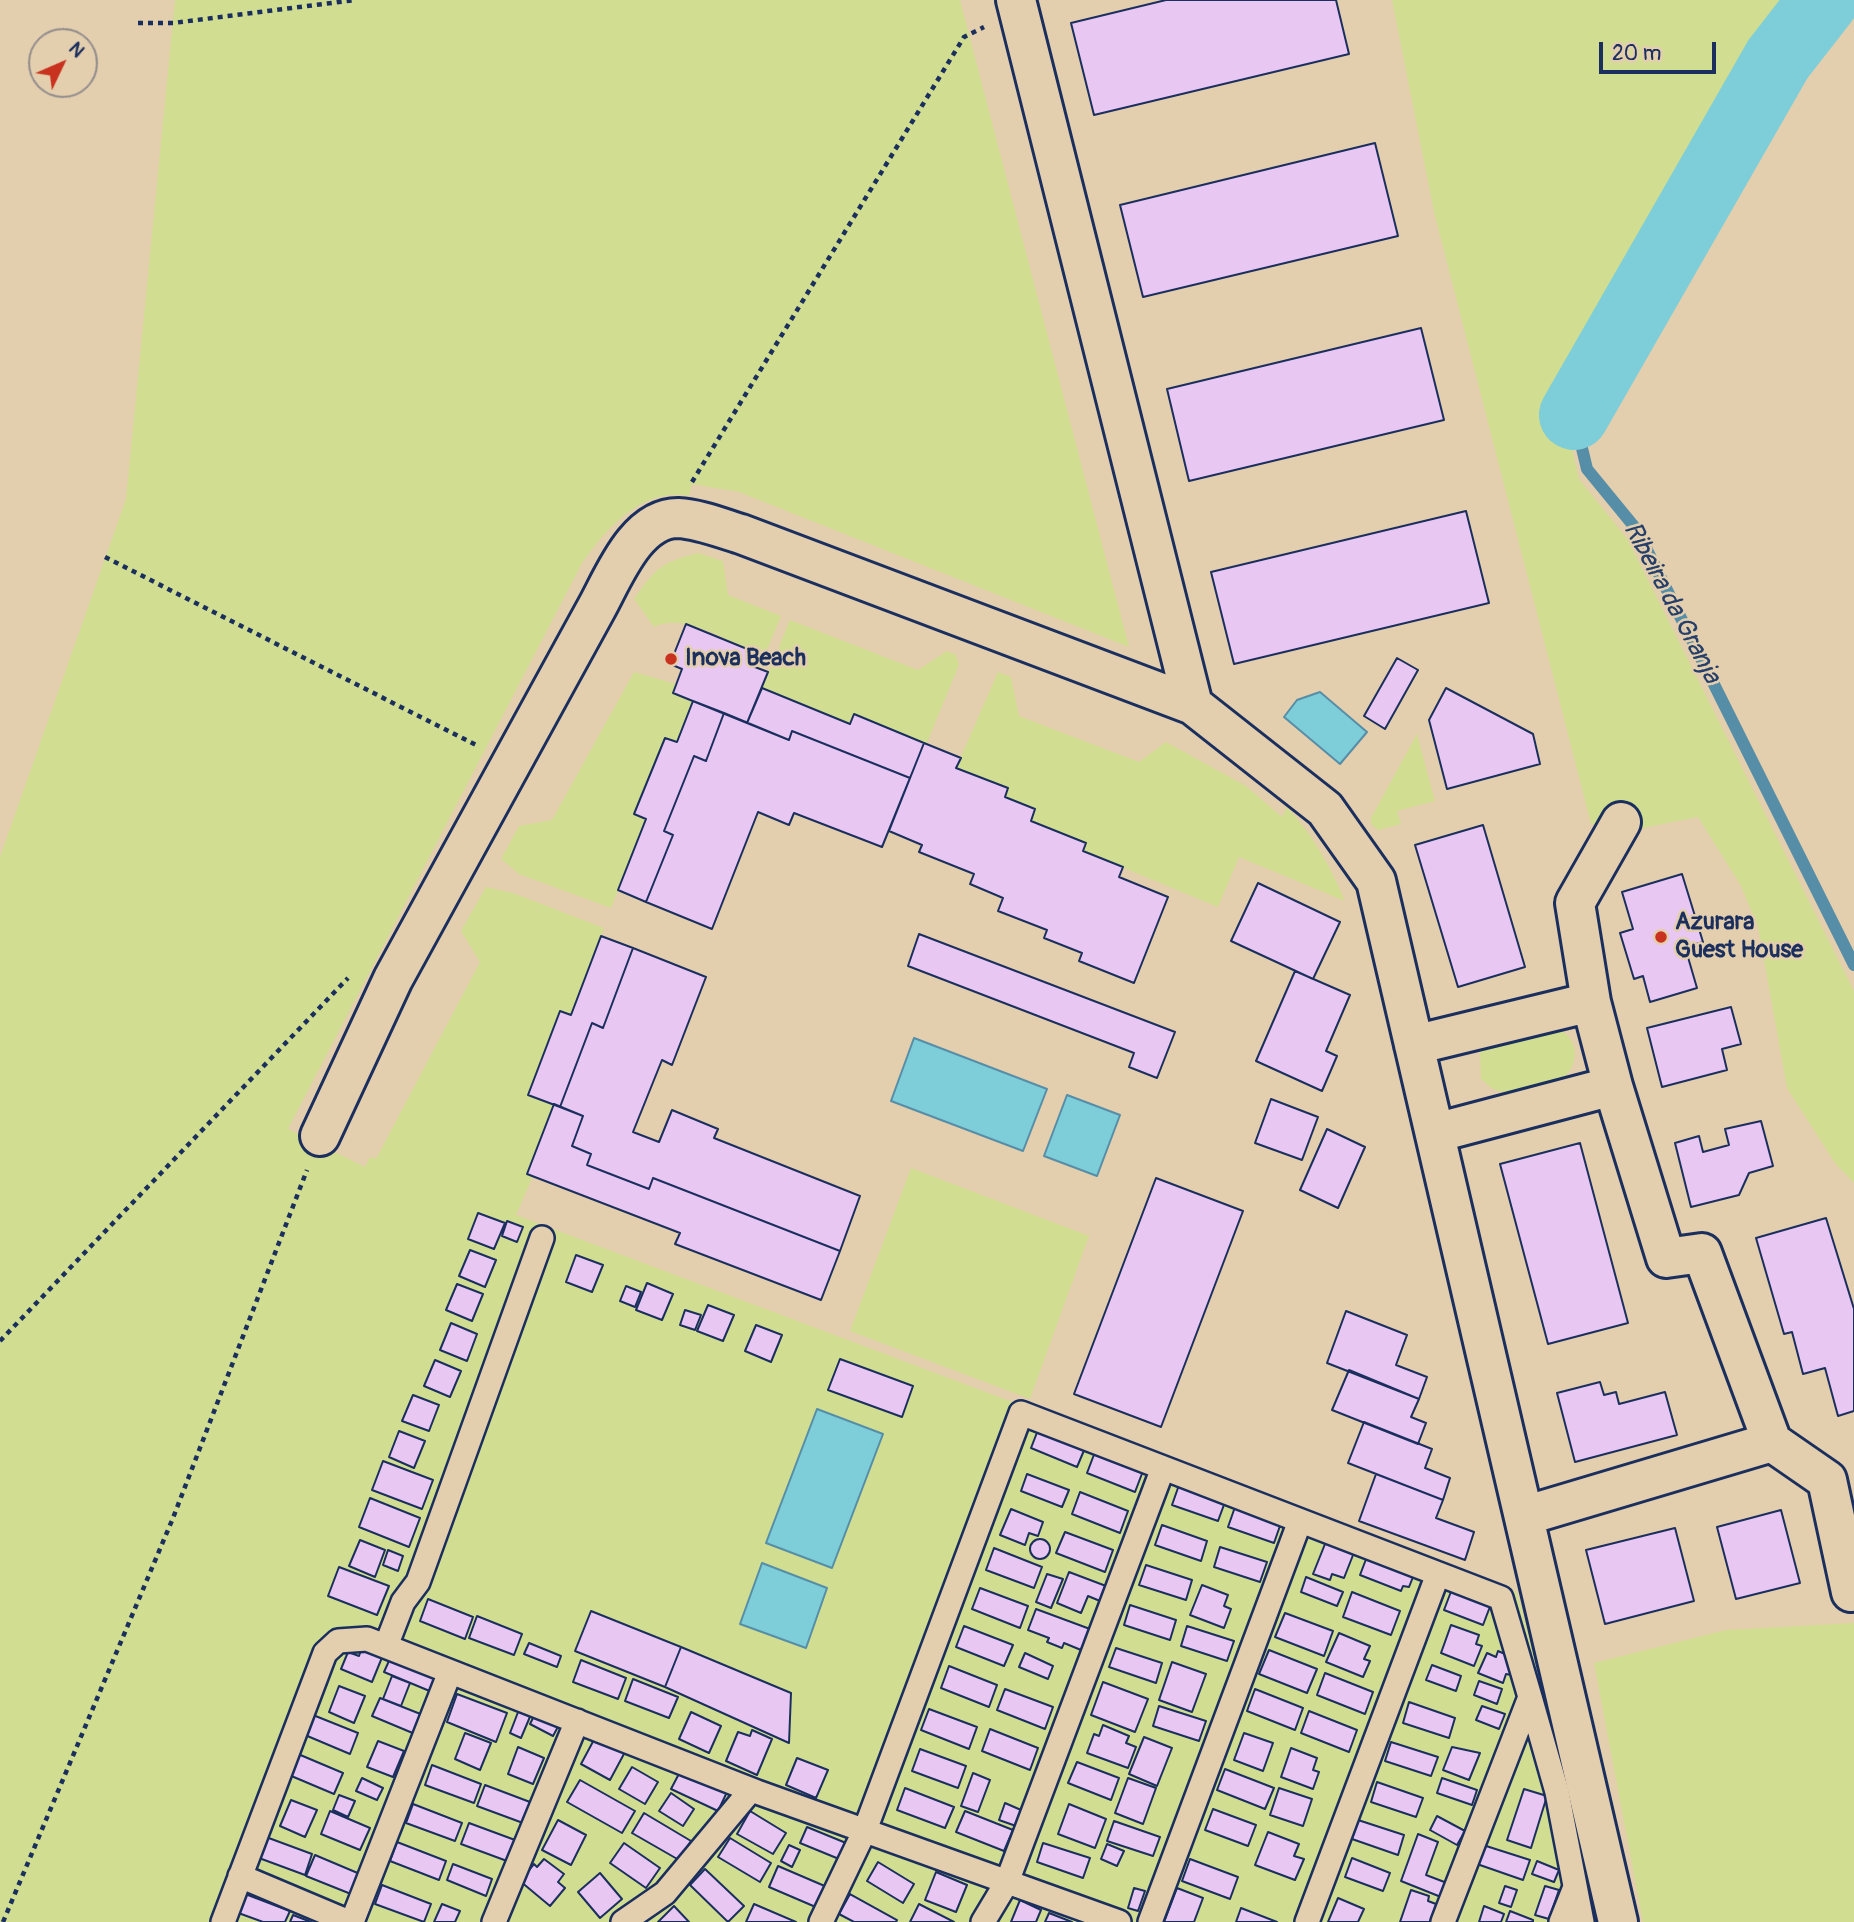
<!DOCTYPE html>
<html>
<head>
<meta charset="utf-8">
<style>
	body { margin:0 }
	#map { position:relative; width:1854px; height:1922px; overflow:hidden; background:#e3cead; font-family:Pangolin,sans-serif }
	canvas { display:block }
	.north { position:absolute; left:28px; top:28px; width:70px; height:70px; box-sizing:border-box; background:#e3cead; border:2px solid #938e8d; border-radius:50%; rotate:46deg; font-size:19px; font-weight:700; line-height:28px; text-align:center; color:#1b2f5e }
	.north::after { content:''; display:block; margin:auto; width:24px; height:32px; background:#c8321e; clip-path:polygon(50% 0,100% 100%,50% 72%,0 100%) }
	.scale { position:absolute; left:1599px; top:42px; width:117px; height:32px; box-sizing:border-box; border:4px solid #1b2f5e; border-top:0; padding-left:9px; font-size:21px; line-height:24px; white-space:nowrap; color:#1b2f5e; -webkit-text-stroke:5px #e3cead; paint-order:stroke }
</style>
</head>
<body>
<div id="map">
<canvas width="1854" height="1922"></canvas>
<div class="north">N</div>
<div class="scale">20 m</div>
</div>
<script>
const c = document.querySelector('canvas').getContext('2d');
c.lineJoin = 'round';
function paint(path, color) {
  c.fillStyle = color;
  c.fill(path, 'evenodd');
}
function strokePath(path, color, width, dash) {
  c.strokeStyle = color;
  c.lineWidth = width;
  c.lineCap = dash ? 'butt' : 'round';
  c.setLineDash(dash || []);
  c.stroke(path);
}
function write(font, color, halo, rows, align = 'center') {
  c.font = font + ' Pangolin,sans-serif';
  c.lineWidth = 5;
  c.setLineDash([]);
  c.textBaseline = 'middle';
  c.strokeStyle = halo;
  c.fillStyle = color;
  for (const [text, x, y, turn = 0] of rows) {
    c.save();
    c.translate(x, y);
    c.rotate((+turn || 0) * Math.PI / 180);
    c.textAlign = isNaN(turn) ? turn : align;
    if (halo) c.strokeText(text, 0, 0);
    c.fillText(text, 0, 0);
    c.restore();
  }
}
paint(new Path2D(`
	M175,0H960L1129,647L739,492L692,484L689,496C642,487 606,529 582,563L288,1129L365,1167L370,1157L376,1159L480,962L461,931L486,887L513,893L604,928L571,1015L554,1104L527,1173L533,1176L516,1215L1517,1592L1581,1829L1596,1922H0V857L126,499Z
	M1392,0H1800L1764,46L1562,405L1579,479L1628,540L1854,991V1183L1835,1163L1787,1088L1758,927L1741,886L1698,817L1633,830L1591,824L1434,212Z
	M698,553L723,561L728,595L781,616L759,669L747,664L752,651C725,640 682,612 654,627L634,599C656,568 661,562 698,553Z
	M790,620L918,670L947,651L956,655L959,665L926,745L854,715L850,724L762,688Z
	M634,672L676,684L673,693L693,701L677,742L665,738L635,814L646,819L611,908L519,874L501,859L519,826L552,820Z
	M998,672L1011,677L1019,716L1139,762L1166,742L1246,786L1282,817L1287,807C1313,835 1330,866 1345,901L1239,857L1218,907L1083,851L1086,843L1031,821L1005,797L1008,788L956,768Z
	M1417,734L1435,801L1397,811L1401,824L1378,830L1371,824V818Z
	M1545,1028C1550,1029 1557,1029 1561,1031C1581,1041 1578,1071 1559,1081C1551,1085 1508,1093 1499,1091C1491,1089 1487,1084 1481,1079L1480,1052L1489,1043Z
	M911,1168L1089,1236L1030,1399L850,1331Z
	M1854,1623V1922H1643L1594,1663L1726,1630Z`), '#d1dd90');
const water = new Path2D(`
	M1320,692L1367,732L1340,764L1284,717L1297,700Z
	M914,1038L1047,1089L1023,1151L891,1101Z
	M1067,1095L1120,1115L1097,1176L1044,1156Z
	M817,1409L883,1434L832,1568L766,1543Z
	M762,1563L827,1588L806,1648L740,1624Z`);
paint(water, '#7eced9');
strokePath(water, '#568ea8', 2);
strokePath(new Path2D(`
	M1574,415L1587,469L1637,530L1854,965`), '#568ea8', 12);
strokePath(new Path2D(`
	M1574,415L1778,59L1824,0`), '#7eced9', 70);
const building = new Path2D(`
	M1166,0H1336L1349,54L1094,115L1071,23Z
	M1375,143L1398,236L1143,297L1120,205Z
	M1421,328L1444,420L1189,481L1167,389Z
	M1466,511L1489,603L1234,664L1211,572Z
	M686,624L752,651L747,664L768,672L747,723L673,693L682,669L670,664Z
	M1397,658L1418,670L1385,729L1364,716Z
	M762,688L850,724L854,714L924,743L910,778L792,731L789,740L747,723Z
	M1446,688L1533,734L1540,764L1447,789L1429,720Z
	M693,701L724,713L706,761L694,756L664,831L673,835L646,902L618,890L646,819L634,814L665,738L677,742Z
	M724,713L789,740L792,731L910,778L882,847L794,813L789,825L758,812L712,929L646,902L673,835L664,831L694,756L706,761Z
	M924,743L961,758L956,768L1008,788L1005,797L1035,809L1031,821L1086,843L1083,851L1123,867L1119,877L1168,897L1134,983L1079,961L1082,953L1044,938L1047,930L998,911L1003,898L970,884L974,874L919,852L922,845L889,831Z
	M1483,825L1525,967L1458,987L1415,845Z
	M1682,874L1703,942L1685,947L1697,988L1650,1002L1643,976L1634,979L1620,933L1633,929L1622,892Z
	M1258,883L1340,922L1313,979L1231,941Z
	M919,934L1175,1032L1157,1078L1129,1067L1134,1053L908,966Z
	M601,936L633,948L603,1028L592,1023L560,1107L528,1095L560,1011L571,1015Z
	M633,948L706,977L672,1065L662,1060L633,1132L659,1142L672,1110L718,1129L714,1138L860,1196L840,1251L653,1178L649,1189L587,1165L591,1154L572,1146L583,1116L560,1107L592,1023L603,1028Z
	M1295,971L1350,995L1326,1051L1337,1056L1322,1091L1256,1061Z
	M1731,1007L1741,1044L1722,1049L1727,1070L1662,1087L1647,1028Z
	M1271,1099L1318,1117L1302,1160L1255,1143Z
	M554,1104L583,1116L572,1146L591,1154L587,1165L649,1189L653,1178L840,1251L821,1300L675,1244L680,1233L527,1174Z
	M1761,1121L1773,1166L1749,1173L1739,1195L1691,1207L1675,1143L1699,1136L1703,1152L1729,1145L1725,1129Z
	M1327,1129L1365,1147L1338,1208L1300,1190Z
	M1580,1143L1628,1323L1548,1344L1500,1164Z
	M1156,1178L1243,1211L1161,1427L1074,1394Z
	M478,1213L505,1223L494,1249L468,1239Z
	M1826,1218L1854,1309V1411L1838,1416L1825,1368L1803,1374L1792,1332L1784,1334L1756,1238Z
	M507,1221L523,1227L517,1242L502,1236Z
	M470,1250L496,1260L485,1287L459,1276Z
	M576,1255L603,1265L592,1292L566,1282Z
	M647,1283L673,1294L662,1320L636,1310Z
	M457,1284L483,1294L472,1321L446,1310Z
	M626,1286L641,1292L635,1307L620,1301Z
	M708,1305L734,1315L723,1341L697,1331Z
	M685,1310L701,1315L695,1330L680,1325Z
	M1346,1311L1407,1335L1396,1365L1427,1377L1419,1399L1327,1363Z
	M451,1323L477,1334L467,1361L440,1350Z
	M756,1325L782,1335L771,1362L745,1351Z
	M840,1359L913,1386L902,1417L828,1390Z
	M435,1360L461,1371L450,1397L424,1386Z
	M1349,1370L1419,1399L1411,1417L1426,1423L1418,1444L1332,1410Z
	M1600,1382L1604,1395L1616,1392L1619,1404L1665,1392L1677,1435L1575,1462L1557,1393Z
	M413,1395L439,1405L429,1431L402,1421Z
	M1364,1422L1432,1449L1425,1468L1450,1478L1443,1500L1348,1463Z
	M1038,1430L1085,1448L1077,1467L1031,1448Z
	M399,1431L425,1441L414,1468L389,1457Z
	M1095,1452L1143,1471L1135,1492L1087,1473Z
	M383,1461L433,1480L422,1509L372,1490Z
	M1027,1474L1069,1490L1062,1507L1021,1491Z
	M1376,1474L1443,1500L1436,1518L1474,1532L1465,1560L1359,1521Z
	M1179,1485L1225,1502L1218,1521L1172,1505Z
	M1080,1492L1128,1511L1120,1533L1072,1514Z
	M370,1498L420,1518L409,1547L359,1527Z
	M1235,1507L1281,1523L1274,1543L1228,1527Z
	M1011,1509L1043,1522L1038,1536L1029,1533L1025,1545L1000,1535Z
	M1781,1510L1800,1583L1736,1599L1717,1527Z
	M1162,1525L1207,1541L1201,1561L1155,1545Z
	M1675,1528L1694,1601L1605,1624L1586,1550Z
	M1065,1532L1113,1550L1105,1572L1056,1553Z
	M1030 1549a10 10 0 1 1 20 0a10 10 0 1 1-20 0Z
	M1327,1539L1355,1550L1344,1578L1332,1574L1330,1580L1313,1574Z
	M360,1540L385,1550L375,1577L349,1566Z
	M1220,1547L1267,1562L1260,1582L1214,1567Z
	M994,1548L1042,1567L1034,1588L986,1570Z
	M388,1550L403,1556L398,1571L383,1565Z
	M1368,1554L1415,1572L1409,1587L1403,1586L1401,1591L1360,1575Z
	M1146,1565L1192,1580L1186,1600L1139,1585Z
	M339,1567L389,1586L377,1615L328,1596Z
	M1069,1572L1106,1586L1100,1601L1088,1596L1081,1613L1057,1603Z
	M1047,1574L1063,1579L1051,1608L1036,1602Z
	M1306,1577L1343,1592L1337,1606L1301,1592Z
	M1202,1585L1228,1595L1224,1606L1231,1609L1224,1628L1190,1615Z
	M980,1588L1028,1606L1020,1628L972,1609Z
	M1452,1589L1491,1604L1483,1625L1444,1610Z
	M1352,1592L1400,1611L1391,1635L1343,1617Z
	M428,1599L473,1617L465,1639L420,1621Z
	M1130,1605L1176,1620L1170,1640L1124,1625Z
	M1036,1609L1090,1629L1081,1650L1064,1643L1062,1648L1047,1642L1049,1638L1028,1630Z
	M591,1611L681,1647L665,1687L575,1651Z
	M1285,1613L1333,1631L1324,1656L1275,1637Z
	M477,1616L522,1634L514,1655L469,1638Z
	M1451,1625L1479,1635L1476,1644L1482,1646L1474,1666L1441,1653Z
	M964,1626L1013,1645L1004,1666L956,1647Z
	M1187,1626L1234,1641L1227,1661L1181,1646Z
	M1339,1633L1370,1646L1364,1659L1370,1661L1363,1677L1326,1662Z
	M529,1643L561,1656L557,1667L524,1654Z
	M362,1647L383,1655L372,1682L341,1669L348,1652L359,1656Z
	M681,1647L791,1693L789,1743L665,1687Z
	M1116,1648L1162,1663L1156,1683L1109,1667Z
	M1269,1650L1317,1669L1307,1693L1259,1674Z
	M1498,1651L1512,1657L1514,1667L1511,1675L1506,1674L1503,1683L1478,1673L1487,1653L1496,1657Z
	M393,1652L441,1672L432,1692L384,1672Z
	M1025,1653L1053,1666L1048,1679L1019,1667Z
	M581,1660L626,1678L618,1699L573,1682Z
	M1172,1662L1206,1674L1192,1712L1159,1700Z
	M1432,1665L1461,1676L1456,1691L1426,1680Z
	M949,1666L997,1685L989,1707L941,1688Z
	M1325,1673L1373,1692L1365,1714L1317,1695Z
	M392,1676L410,1683L401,1706L383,1699Z
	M633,1679L678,1697L669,1718L625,1701Z
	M1479,1681L1502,1689L1497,1704L1474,1695Z
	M1103,1682L1148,1699L1135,1732L1091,1715Z
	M339,1686L365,1696L354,1723L329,1712Z
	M1005,1689L1053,1707L1045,1729L997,1710Z
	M1255,1689L1303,1708L1295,1730L1247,1711Z
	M457,1694L507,1713L496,1742L447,1722Z
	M380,1698L423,1715L415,1734L372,1716Z
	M1409,1702L1455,1718L1449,1738L1403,1723Z
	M1159,1706L1206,1721L1199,1741L1153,1726Z
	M1482,1706L1505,1714L1499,1729L1476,1720Z
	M520,1707L532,1712L521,1738L510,1733Z
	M929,1709L977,1727L969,1749L921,1730Z
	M1309,1711L1357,1730L1349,1752L1301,1733Z
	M536,1712L560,1723L553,1736L530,1724Z
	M691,1712L721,1726L709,1753L679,1739Z
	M313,1715L358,1733L350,1754L305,1735Z
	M1103,1725L1129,1736L1126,1743L1136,1747L1128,1768L1087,1753L1094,1734L1099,1736Z
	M990,1729L1038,1748L1030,1770L982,1751Z
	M752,1730L772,1739L757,1775L726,1761L738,1732L750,1736Z
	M465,1733L491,1743L480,1770L455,1759Z
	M1244,1733L1273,1743L1263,1771L1234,1760Z
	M596,1736L625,1752L610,1780L581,1764Z
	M1144,1737L1172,1748L1157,1786L1129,1774Z
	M378,1741L404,1751L393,1777L367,1767Z
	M1391,1742L1438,1757L1431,1776L1385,1761Z
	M518,1747L544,1758L533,1784L508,1774Z
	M1452,1747L1480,1753L1469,1780L1443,1770Z
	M1291,1748L1317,1758L1313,1770L1319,1772L1313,1789L1281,1777Z
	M920,1749L966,1766L958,1788L912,1771Z
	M298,1754L343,1773L334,1794L289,1775Z
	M797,1758L828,1770L816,1798L786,1785Z
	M1077,1762L1119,1778L1111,1800L1068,1783Z
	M432,1765L481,1784L474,1803L425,1785Z
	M632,1767L658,1782L645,1804L619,1789Z
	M682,1768L728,1790L718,1811L671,1789Z
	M1225,1769L1274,1788L1265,1809L1217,1790Z
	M973,1773L990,1780L978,1812L961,1806Z
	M362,1778L383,1788L377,1800L356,1791Z
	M1128,1778L1156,1788L1143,1824L1115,1813Z
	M1442,1778L1477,1790L1472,1805L1437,1793Z
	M580,1780L635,1811L622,1833L567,1802Z
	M1377,1782L1423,1798L1416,1817L1371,1802Z
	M485,1785L530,1802L523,1823L477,1806Z
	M905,1788L954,1807L945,1828L897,1810Z
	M1279,1788L1312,1799L1303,1826L1270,1815Z
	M1524,1789L1547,1796L1531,1848L1507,1840Z
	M671,1793L694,1809L683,1826L659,1811Z
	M339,1795L355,1801L348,1817L333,1810Z
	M291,1800L317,1810L305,1837L280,1826Z
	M1005,1803L1021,1810L1016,1826L999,1820Z
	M413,1804L462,1823L455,1841L406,1823Z
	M1069,1804L1106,1819L1095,1848L1058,1834Z
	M1213,1809L1256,1825L1248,1846L1205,1830Z
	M330,1811L370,1828L360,1850L321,1834Z
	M750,1811L786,1833L773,1854L737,1834Z
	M965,1811L1013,1830L1004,1851L956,1832Z
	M644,1813L691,1841L679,1860L632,1833Z
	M1437,1816L1465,1831L1457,1845L1430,1830Z
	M558,1820L586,1835L571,1865L542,1850Z
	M1358,1820L1404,1835L1398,1855L1352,1839Z
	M1114,1821L1160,1837L1153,1856L1107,1841Z
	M469,1823L515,1840L507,1861L461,1844Z
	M807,1827L846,1843L839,1859L800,1843Z
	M1268,1832L1299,1844L1294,1856L1304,1859L1295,1880L1255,1865Z
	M1418,1834L1438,1842L1426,1875L1447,1883L1441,1897L1401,1881Z
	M266,1837L312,1854L305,1875L259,1858Z
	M730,1838L771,1863L760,1882L718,1857Z
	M397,1842L446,1861L439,1880L390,1861Z
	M624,1843L660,1868L646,1888L610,1863Z
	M1043,1843L1090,1858L1083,1878L1037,1862Z
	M1107,1844L1124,1851L1117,1866L1101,1859Z
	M789,1845L800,1850L792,1867L781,1861Z
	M1483,1845L1530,1860L1523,1880L1477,1864Z
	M315,1855L360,1874L351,1894L306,1876Z
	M1352,1858L1390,1873L1383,1891L1345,1877Z
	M544,1859L564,1874L558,1882L565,1888L550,1906L520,1881L534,1864L537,1867Z
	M1190,1859L1238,1877L1230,1899L1182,1881Z
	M1537,1861L1559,1870L1554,1882L1532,1874Z
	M878,1862L914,1884L903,1903L867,1881Z
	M453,1864L492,1879L486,1896L447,1880Z
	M778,1866L827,1887L818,1908L769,1887Z
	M705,1869L744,1906L728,1922L690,1885Z
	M936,1872L967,1885L956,1912L925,1900Z
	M600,1873L622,1899L600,1918L578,1892Z
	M382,1885L431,1904L424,1922L375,1904Z
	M1505,1886L1517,1890L1511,1907L1499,1903Z
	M1545,1886L1559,1890L1549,1919L1535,1915Z
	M1134,1888L1145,1891L1138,1911L1128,1908Z
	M1177,1888L1203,1898L1194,1922H1164Z
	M1411,1890L1429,1896L1428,1901L1436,1904L1430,1922H1400Z
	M240,1892L290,1911L285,1922H263L233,1911Z
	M850,1894L897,1920L896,1922H854L839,1914Z
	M1338,1898L1364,1909L1358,1922H1328Z
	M1020,1900L1041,1910L1036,1922H1011Z
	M442,1904L460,1911L455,1922H434Z
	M754,1904L796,1922H746Z
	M919,1904L954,1922H910Z
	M674,1906L689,1922H658Z
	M1484,1906L1504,1914L1501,1922H1479Z
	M1241,1908L1277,1922H1236Z
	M1510,1911L1533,1920V1922H1506Z
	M1049,1913L1072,1922H1045Z
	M293,1915L311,1922H290Z`);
paint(building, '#e9c7f3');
strokePath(building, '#1b2f5e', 2);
const service = new Path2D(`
	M386,1646L403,1602L418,1582L542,1238
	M1530,1697L1557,1792L1582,1922
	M240,1876L349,1922
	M223,1922L325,1653L338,1641L367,1639L757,1792L1119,1922
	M352,1922L450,1672
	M494,1922L577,1721
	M623,1922L665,1893L751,1790
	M821,1922L865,1830L1021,1413L1501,1598L1530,1697L1443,1922
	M983,1922L1007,1882L1163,1468
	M1150,1922L1300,1521
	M1307,1922L1438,1574
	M1561,1922L1575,1887`);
const minor = new Path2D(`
	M1016,0L1193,705
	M1591,1002L1575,903L1621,822
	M1414,1045L1591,1002L1613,1086L1435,1133
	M320,1136L393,979L597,607C614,576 636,518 678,518C699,519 721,528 741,534L1193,705L1325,809L1376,881L1618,1922
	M1772,1442L1827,1480L1851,1592
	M1524,1516L1772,1442L1702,1253L1666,1258L1613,1086`);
strokePath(service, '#1b2f5e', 28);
strokePath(minor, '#1b2f5e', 44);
strokePath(new Path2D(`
	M138,23H173L355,0
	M692,482L964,37L984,27
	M105,557L476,745
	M0,1341L348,978
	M3,1922L173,1518L307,1170`), '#1b2f5e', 4.5, [5, 5]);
strokePath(service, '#e3cead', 23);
strokePath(minor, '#e3cead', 38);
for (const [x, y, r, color] of [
	[671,659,7,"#c8321e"],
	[1661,937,7,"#c8321e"]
]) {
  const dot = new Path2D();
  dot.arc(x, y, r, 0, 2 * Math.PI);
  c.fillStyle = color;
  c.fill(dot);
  strokePath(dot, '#e3cead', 2.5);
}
write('bold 24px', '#1b2f5e', '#e3cead', [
	["Inova Beach",685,659],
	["Azurara",1675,923],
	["Guest House",1675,951]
], 'left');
write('italic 26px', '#253f6a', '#e3cead', [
	["Ribeira da Granja",1671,603,62]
]);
</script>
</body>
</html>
